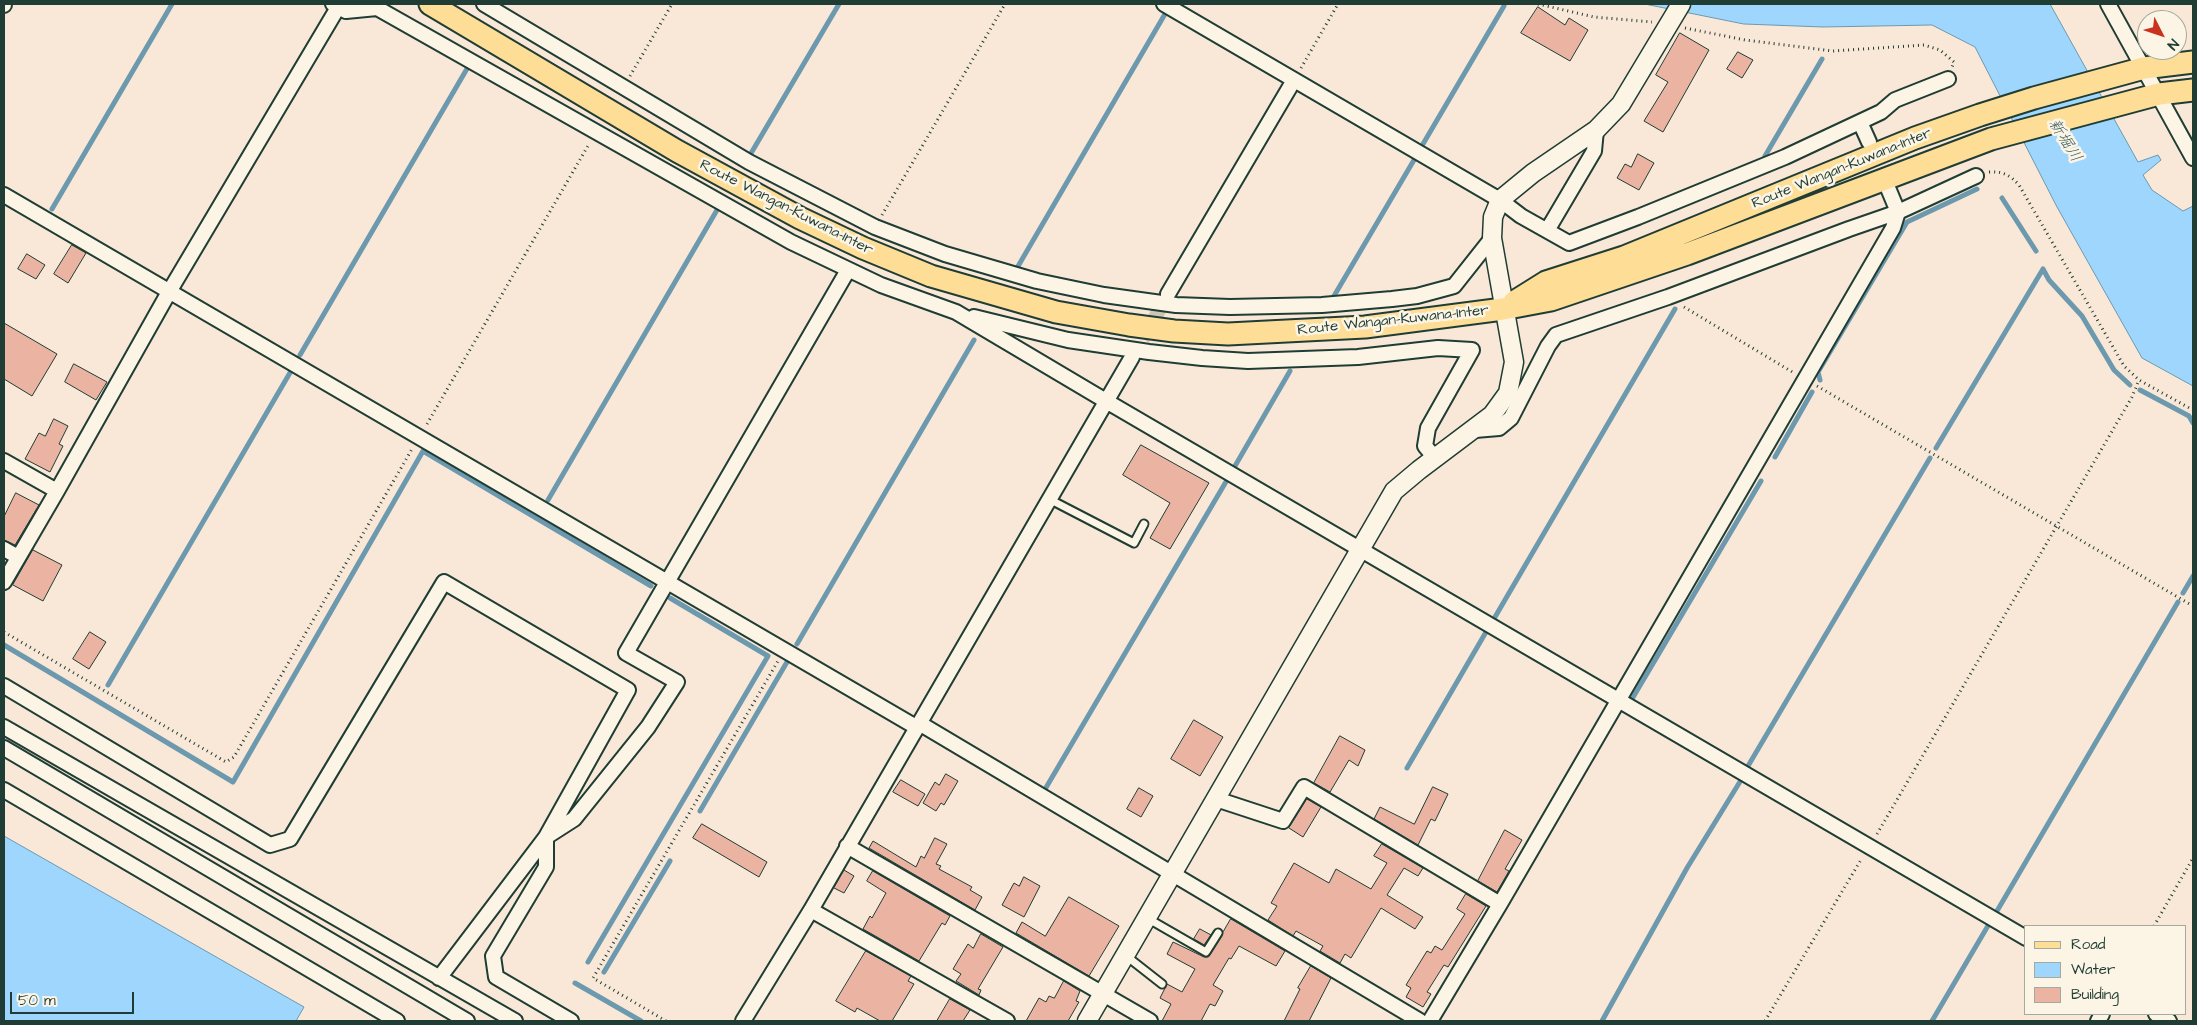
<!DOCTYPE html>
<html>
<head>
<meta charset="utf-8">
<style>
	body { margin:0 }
	#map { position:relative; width:2197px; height:1025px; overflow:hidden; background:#f9e8d8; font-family:"Architects Daughter",sans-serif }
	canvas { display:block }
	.frame { position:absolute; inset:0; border:5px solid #1f3d34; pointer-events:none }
	.legend { position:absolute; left:2024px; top:925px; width:162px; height:90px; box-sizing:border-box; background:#fcf5e5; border:1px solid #a4ab9e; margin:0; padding:6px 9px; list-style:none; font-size:15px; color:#1f3d34 }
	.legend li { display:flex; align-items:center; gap:10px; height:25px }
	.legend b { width:25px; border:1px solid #a4ab9e }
	.north { position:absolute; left:2137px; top:10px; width:50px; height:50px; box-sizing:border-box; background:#fcf5e5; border:1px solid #a4ab9e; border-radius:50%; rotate:131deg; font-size:14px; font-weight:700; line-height:20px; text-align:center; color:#1f3d34 }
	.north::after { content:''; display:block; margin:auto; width:18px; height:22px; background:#c8321e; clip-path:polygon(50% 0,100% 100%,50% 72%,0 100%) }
	.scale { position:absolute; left:10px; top:992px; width:124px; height:22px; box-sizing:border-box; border:2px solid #1f3d34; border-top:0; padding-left:6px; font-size:15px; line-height:18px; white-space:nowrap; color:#1f3d34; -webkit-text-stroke:4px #fcf5e5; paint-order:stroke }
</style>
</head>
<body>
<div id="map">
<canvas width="2197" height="1025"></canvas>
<div class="frame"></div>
<ul class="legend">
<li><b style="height:6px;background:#fedd96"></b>Road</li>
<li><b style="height:14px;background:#9fd6fe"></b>Water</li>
<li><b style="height:14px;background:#ebb3a2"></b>Building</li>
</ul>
<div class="north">N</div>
<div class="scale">50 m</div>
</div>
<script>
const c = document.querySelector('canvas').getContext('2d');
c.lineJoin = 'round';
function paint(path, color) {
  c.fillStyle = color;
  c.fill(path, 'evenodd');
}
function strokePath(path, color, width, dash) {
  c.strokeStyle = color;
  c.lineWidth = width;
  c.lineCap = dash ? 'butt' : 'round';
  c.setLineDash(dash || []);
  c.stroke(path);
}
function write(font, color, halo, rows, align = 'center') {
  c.font = font + ' "Architects Daughter","Klee One",sans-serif';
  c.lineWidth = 5;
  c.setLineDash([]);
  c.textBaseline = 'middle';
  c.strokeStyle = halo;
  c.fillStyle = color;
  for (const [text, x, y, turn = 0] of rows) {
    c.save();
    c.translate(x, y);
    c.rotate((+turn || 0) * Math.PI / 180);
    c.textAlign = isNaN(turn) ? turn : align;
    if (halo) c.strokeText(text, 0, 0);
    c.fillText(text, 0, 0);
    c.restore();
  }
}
const water = new Path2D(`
	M1645,4H2050L2138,162L2158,155L2161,160L2143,175L2152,190L2183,211L2193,206V386L2142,358L2057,207L1975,47L1932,25L1823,27L1744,24Z
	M4,836L304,1007L296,1021H4Z`);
paint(water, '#9fd6fe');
strokePath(water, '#6c99ad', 1);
strokePath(new Path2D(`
	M1423,144L1504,6
	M750,155L839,4
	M1765,156L1822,59
	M2002,198L2036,251
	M52,209L172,4
	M1017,268L1165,14
	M2043,269L2049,280L2082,316L2114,370L2130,385
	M1334,296L1414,160
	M300,355L468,67
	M1820,380L1818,372L1907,222L1977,189
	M2140,390L2189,416L2193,423
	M1936,448L2043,269
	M1775,457L1812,392
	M1235,466L1290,371
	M548,500L717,210
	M2183,593L2193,576
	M1495,617L1675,309
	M797,644L974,340
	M4,645L233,782L423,451L651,586
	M108,685L291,371
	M1632,699L1761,481
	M1748,766L1930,458
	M1407,768L1486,632
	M1044,791L1227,480
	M700,811L787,662
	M1997,911L2178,602
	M588,962L768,656L670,598
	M604,972L670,861
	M575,983L641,1021
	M1602,1021L1687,868L1741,780
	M1932,1021L1989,924`), '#6c99ad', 5);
const building = new Path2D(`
	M1538,7L1565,25L1569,18L1588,30L1570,61L1521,33Z
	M1680,33L1709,50L1663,132L1644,121L1668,82L1656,75Z
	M1738,52L1753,60L1742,78L1727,69Z
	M1638,154L1654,163L1639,190L1617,178L1625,164L1631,167Z
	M72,245L86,253L68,283L54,274Z
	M27,254L45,265L36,279L18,269Z
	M4,323L57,354L32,396L4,379Z
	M74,364L107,382L96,400L65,382Z
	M54,419L68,426L59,444L63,446L50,472L25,459L39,433L45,436Z
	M1141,445L1209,483L1170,549L1150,538L1170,503L1123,475Z
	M16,493L39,505L15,545L4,540V517Z
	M33,550L62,565L43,601L13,585Z
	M90,632L106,642L89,669L73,659Z
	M1194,720L1223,737L1200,776L1171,759Z
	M1340,736L1365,750L1358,766L1349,760L1330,792L1314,783Z
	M946,774L958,781L944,805L941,803L936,811L923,803L935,782L939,785Z
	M901,780L925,794L918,806L893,792Z
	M1433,787L1448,794L1435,821L1431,819L1418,845L1374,819L1380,807L1414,824Z
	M1139,788L1153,796L1141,817L1127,809Z
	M1307,799L1321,807L1303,837L1289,828Z
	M702,824L767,862L759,877L693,838Z
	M1505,830L1522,840L1505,869L1509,871L1497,892L1478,881Z
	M935,838L947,844L936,864L941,866L939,869L972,887L970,890L982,897L975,910L869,848L873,841L916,867L921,856L924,858Z
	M1382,844L1423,868L1418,876L1404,868L1387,895L1423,917L1415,929L1381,908L1351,958L1345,954L1340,963L1320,951L1323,946L1296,931L1293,936L1268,920L1277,906L1271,903L1294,863L1329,883L1336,869L1371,889L1387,863L1374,856Z
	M844,870L854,876L844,893L834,888Z
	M873,871L950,916L945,925L942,923L919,961L863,929L870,916L872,918L886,893L867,881Z
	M1024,877L1040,886L1024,917L1002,905L1014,883L1019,886Z
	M1466,894L1486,906L1448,967L1444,965L1427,992L1431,994L1423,1007L1406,997L1411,988L1406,985L1427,951L1431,953L1435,946L1442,950L1465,914L1457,909Z
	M1069,897L1119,926L1089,976L1016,933L1022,922L1045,936Z
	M1231,919L1285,951L1276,966L1239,946L1231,959L1229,958L1213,985L1223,991L1215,1006L1210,1004L1201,1021H1162L1171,1004L1160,998L1167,984L1182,992L1195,969L1167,954L1173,942L1204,957H1208Z
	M1200,929L1211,935L1204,945L1194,939Z
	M981,934L1003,947L978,989L981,990L979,995L956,981L961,974L953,969L968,944L973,948Z
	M866,951L911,976L908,981L914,984L892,1021H880L857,1008L855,1012L836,1001Z
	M1311,966L1331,978L1309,1021H1284L1300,989L1298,988Z
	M1064,981L1080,991L1076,1001L1079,1002L1068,1021H1026L1039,998L1046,1002L1049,996L1054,998Z
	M950,999L970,1010L963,1021H937Z`);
paint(building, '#ebb3a2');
strokePath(building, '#1f3d34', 1);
strokePath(new Path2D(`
	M1132,357L1168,295`), '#cdc6b7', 14, [14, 7]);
const service = new Path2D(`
	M1049,499L1134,543L1144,524
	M1147,918L1206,952L1218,933
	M1125,955L1162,984`);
const minor = new Path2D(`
	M333,4L346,11L377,8L791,242L881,285L956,312L1106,401L2026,938
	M484,4L749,162L875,227L945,254L1037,281L1104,295L1176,305L1230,307L1322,305L1392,299L1417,296L1454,286L1492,238
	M1164,4L1500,200L1521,216L1569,243L1638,217L1785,157L1881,112L1895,100L1948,79
	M2108,4L2193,158
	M4,5V4
	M1860,122L1869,142
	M4,195L916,727
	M1548,229L1594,151L1596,130
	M1168,294L1294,80
	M974,317L1068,340L1149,352L1202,358L1248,361L1358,357L1438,348L1472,350L1428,428L1425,446L1435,458
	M1475,430L1499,428L1511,418L1548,346L1556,335L1668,297L1849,229L1898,212L1976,176
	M4,461L57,491
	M4,549L18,557
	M4,582L57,491L169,292L340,4
	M4,686L270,845L290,839L444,582L628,690L546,837L439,978
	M919,723L1420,1021
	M4,727L515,1021
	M4,748L467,1021
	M4,790L397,1021
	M1216,799L1283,821L1304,787L1500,904
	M847,846L1150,1021
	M811,910L1007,1021
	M2156,1014L2169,1021
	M571,1021L496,977L493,956L546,867V837L574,819L648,727L677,682L626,653L848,270
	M743,1021L811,910L1132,357
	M1430,1021L1500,904L1893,228L1898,212L1888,188
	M2098,1021L2102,1014`);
const tertiary = new Path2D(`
	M1087,1021L1394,491L1419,470L1492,415L1508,393L1514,362L1492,238L1493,217L1500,200L1533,173L1596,130L1621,104L1681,4`);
const primary = new Path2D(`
	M430,4L677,151L800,218L863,248L931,276L1056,312L1129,325L1174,331L1228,334L1365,327L1503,309L1551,300L1687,254L1991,139L2159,94L2193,90
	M1514,302L1546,282L1624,257L1915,138L1980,115L2034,98L2144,68L2193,62`);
strokePath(service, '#1f3d34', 11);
strokePath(minor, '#1f3d34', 18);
strokePath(tertiary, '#1f3d34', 21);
strokePath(primary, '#1f3d34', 25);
strokePath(new Path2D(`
	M1538,4L1594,17L1652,22
	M1685,28L1745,40L1833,51L1924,45L1940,50L1954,62L1952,67
	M1301,68L1338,4
	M630,76L672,4
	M1989,172C2002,171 2010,175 2019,185L2124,366L2139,380L2193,410
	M882,215L1005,4
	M1684,307L1794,373
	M1817,386L2193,606
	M427,424L589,144
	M4,632L226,762L234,757L412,449
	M1877,834L2132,397L2139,380
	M2154,926L2193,858
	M666,1021L593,978L778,661
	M1765,1021L1862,858`), '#1f3d34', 3, [1, 4]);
strokePath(service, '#fcf5e5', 7);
strokePath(minor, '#fcf5e5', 14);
strokePath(tertiary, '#fcf5e5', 18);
strokePath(primary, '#fedd96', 21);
write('15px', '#1f3d34', '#fcf5e5', [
	["Route Wangan-Kuwana-Inter",1842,169,-22],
	["Route Wangan-Kuwana-Inter",786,208,27],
	["Route Wangan-Kuwana-Inter",1393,321,-6]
]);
write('italic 16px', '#395c5c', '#fcf5e5', [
	["新堀川",2064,141,58]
]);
</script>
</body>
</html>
